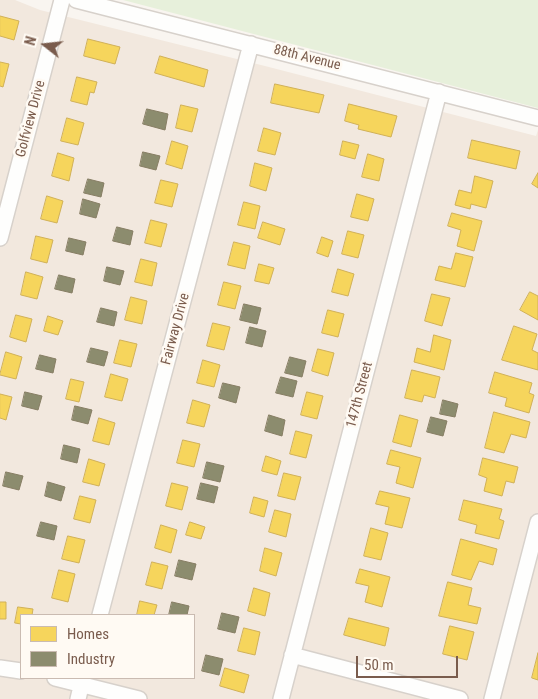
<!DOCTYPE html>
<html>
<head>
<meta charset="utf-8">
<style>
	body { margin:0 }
	#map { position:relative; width:538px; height:699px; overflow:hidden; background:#f9f5f0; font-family:"Roboto Condensed",sans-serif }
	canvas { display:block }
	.legend { position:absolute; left:20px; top:614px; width:175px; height:65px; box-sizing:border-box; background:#fffaf3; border:1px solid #cabbb1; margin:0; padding:6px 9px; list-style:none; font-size:15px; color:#7a5c4d }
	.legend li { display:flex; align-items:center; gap:10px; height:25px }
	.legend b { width:25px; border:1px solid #cabbb1 }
	.north { position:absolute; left:20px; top:20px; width:50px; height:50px; -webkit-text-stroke:4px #fffaf3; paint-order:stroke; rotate:286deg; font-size:14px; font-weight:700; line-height:20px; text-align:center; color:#7a5c4d }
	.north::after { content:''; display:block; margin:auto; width:18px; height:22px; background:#7a5c4d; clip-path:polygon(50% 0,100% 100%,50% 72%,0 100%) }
	.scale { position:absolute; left:356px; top:656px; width:102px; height:22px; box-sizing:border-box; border:2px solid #7a5c4d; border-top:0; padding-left:6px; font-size:15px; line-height:18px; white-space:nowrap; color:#7a5c4d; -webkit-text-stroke:4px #fffaf3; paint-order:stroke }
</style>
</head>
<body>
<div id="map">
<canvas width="538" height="699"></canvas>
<ul class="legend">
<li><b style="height:14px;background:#f6d55c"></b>Homes</li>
<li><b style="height:14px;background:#8c8c6e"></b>Industry</li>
</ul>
<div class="north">N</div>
<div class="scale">50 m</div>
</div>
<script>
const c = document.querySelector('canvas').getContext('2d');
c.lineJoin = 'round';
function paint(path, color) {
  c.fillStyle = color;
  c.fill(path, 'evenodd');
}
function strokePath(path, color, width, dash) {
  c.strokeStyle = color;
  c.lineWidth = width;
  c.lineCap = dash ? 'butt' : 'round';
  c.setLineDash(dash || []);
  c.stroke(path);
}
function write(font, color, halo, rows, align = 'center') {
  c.font = font + ' "Roboto Condensed",sans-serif';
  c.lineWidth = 5;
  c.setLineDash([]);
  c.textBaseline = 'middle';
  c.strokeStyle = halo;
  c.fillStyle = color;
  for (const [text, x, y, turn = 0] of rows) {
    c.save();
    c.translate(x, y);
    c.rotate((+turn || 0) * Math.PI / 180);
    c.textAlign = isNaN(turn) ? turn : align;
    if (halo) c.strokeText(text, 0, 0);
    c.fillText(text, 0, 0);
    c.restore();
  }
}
paint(new Path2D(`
	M0,0H15L40,10L265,66L536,136L538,130V699H0ZM21,615H194V678H21Z`), '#f2e8de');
paint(new Path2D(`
	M123,0H538V108Z`), '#e7f0db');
const homes = new Path2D(`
	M0,16L19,21L14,40L0,36Z
	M88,39L120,47L115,64L84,56Z
	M160,56L208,70L204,87L155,73Z
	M0,62L9,64L3,87L0,86Z
	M77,77L97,82L94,93L90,92L87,105L71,101Z
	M275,84L324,95L319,113L271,103Z
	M349,104L397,116L391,137L358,129L359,125L345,121Z
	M181,105L198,109L192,132L176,128Z
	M67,118L84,123L78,145L61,141Z
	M264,128L281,133L275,155L258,151Z
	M472,140L520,151L516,169L468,158Z
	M172,141L188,146L182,169L166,164Z
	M343,141L359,145L355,159L340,155Z
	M58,153L74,158L69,181L52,176Z
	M368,154L384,159L379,181L362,177Z
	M255,163L272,168L266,191L250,186Z
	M538,173V188L532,184Z
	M475,176L493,181L486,208L471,204L470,209L455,205L459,190L471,193Z
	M161,180L178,184L172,207L155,203Z
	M357,194L374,199L368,221L351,217Z
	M47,196L63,201L57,223L41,219Z
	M244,202L260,206L255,229L238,225Z
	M452,213L482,221L474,251L457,246L461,230L448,226Z
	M151,220L167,224L161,247L145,243Z
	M263,222L285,229L280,245L258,238Z
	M348,231L364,235L358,258L342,254Z
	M36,236L53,240L47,263L31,259Z
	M322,237L333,241L328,257L317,253Z
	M234,242L250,246L245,269L228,265Z
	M456,253L473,257L465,287L435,280L439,266L451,269Z
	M141,259L157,263L152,286L135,282Z
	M259,264L274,268L269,284L255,281Z
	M338,269L354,274L348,296L332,292Z
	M26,272L43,277L37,299L21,295Z
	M224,282L241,286L235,309L218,305Z
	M530,292L538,296V320L520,310Z
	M432,294L450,298L442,326L425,321Z
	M131,297L147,301L142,324L125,320Z
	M328,310L344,314L338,337L322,333Z
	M16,315L32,319L26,342L10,337Z
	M48,316L63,321L58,335L44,331Z
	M213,323L230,327L224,350L207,346Z
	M514,326L537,334L532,350L538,353V370L502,360Z
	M434,335L451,340L444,370L414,362L417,348L430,352Z
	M120,340L137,344L131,367L114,363Z
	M318,349L334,353L328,376L312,371Z
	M6,352L22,357L16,379L0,375Z
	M203,360L220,365L214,387L197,383Z
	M412,370L440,377L435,398L424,395L422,402L405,398Z
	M495,372L532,383L529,393L534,395L529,413L505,406L507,398L489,393Z
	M111,374L128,379L122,401L105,397Z
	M71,379L84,382L79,402L66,399Z
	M307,392L323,396L317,419L301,415Z
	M0,394L12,397L6,420L0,418Z
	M193,400L210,405L204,427L187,423Z
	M494,412L530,422L526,438L511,434L504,453L485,448Z
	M400,415L418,420L411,447L393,442Z
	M99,418L115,423L109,445L93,441Z
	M296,431L312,435L306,458L290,454Z
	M183,440L200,444L194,467L177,463Z
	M391,450L421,458L413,488L396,483L400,467L387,464Z
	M266,456L281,461L277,475L262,471Z
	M483,458L518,467L514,483L506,481L502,496L484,491L487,478L479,475Z
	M89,459L105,464L99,486L83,482Z
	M284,473L301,477L295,500L278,496Z
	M172,483L188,487L182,510L166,506Z
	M380,491L410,498L402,528L385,524L389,507L376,504Z
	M80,496L96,500L90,523L74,519Z
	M254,497L268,501L264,517L250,513Z
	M464,500L502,509L499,519L504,521L499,539L475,533L477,525L459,520Z
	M275,510L291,514L286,537L269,532Z
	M190,522L205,527L201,539L186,535Z
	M161,525L177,530L171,553L155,548Z
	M371,528L388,533L381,560L364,556Z
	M68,536L85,540L79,563L62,559Z
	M461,539L497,549L493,565L479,561L471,580L452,575Z
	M265,548L282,553L276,576L260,571Z
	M152,562L168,566L162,589L146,585Z
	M360,569L390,577L382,607L365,602L369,586L356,583Z
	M59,570L75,574L68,602L52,598Z
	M448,582L472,588L468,605L481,608L477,624L439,616Z
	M254,588L270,593L265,616L248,611Z
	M140,601L157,605L154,615H137Z
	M0,602H6V619H0Z
	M18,607L33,609L32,615H21V624L15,623Z
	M349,618L389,628L385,646L344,635Z
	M450,626L474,632L467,660L443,654Z
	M244,628L260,632L255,655L238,651Z
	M538,653V680L532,678Z
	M225,668L249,675L244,693L220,686Z`);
paint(homes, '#f6d55c');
strokePath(homes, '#d1b158', 1);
const industry = new Path2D(`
	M147,109L168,114L165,130L143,124Z
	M143,152L160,156L156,170L140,166Z
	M88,179L104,183L101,197L84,193Z
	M83,199L100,204L96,218L80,214Z
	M117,227L133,231L130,245L113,241Z
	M69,238L86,242L83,255L66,251Z
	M107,267L124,271L120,285L104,281Z
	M59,275L75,279L72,293L55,289Z
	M244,304L261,308L257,324L240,320Z
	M101,308L117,312L114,326L97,322Z
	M250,327L266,331L262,347L246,343Z
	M91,348L108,352L104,366L87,362Z
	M40,355L56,359L53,373L36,369Z
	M290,357L306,361L302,377L285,373Z
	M281,377L297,381L293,397L276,393Z
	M223,383L240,387L236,403L219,398Z
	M25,392L42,396L38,410L22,406Z
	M443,400L458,404L455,417L440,414Z
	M75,406L92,410L88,424L72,420Z
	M269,415L285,420L282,436L265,431Z
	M431,417L447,421L443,436L427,432Z
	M64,445L80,449L77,463L61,459Z
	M207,462L224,466L220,482L203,478Z
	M6,472L23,476L19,490L3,486Z
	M48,482L65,487L61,501L45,496Z
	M201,483L218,487L214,503L197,499Z
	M41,522L57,526L54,540L37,536Z
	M179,560L196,564L192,580L175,576Z
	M172,602L189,606L187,615H169Z
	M222,613L239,617L235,633L218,629Z
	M206,655L223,659L219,675L202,671Z`);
paint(industry, '#8c8c6e');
strokePath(industry, '#877e64', 1);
const minor = new Path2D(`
	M76,0L538,118
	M0,238L62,0
	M100,615L251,44
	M292,655L460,699
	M0,668L21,671
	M55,678L139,699
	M78,699L83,678
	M281,699L439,92
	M492,699L538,522`);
strokePath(minor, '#d7d1cb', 18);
strokePath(minor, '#fefefd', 15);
write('14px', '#7a5c4d', '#fffaf3', [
	["88th Avenue",307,58,14],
	["Golfview Drive",31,119,-75],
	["Fairway Drive",176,329,-75],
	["147th Street",360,395,-75]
]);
</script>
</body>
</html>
